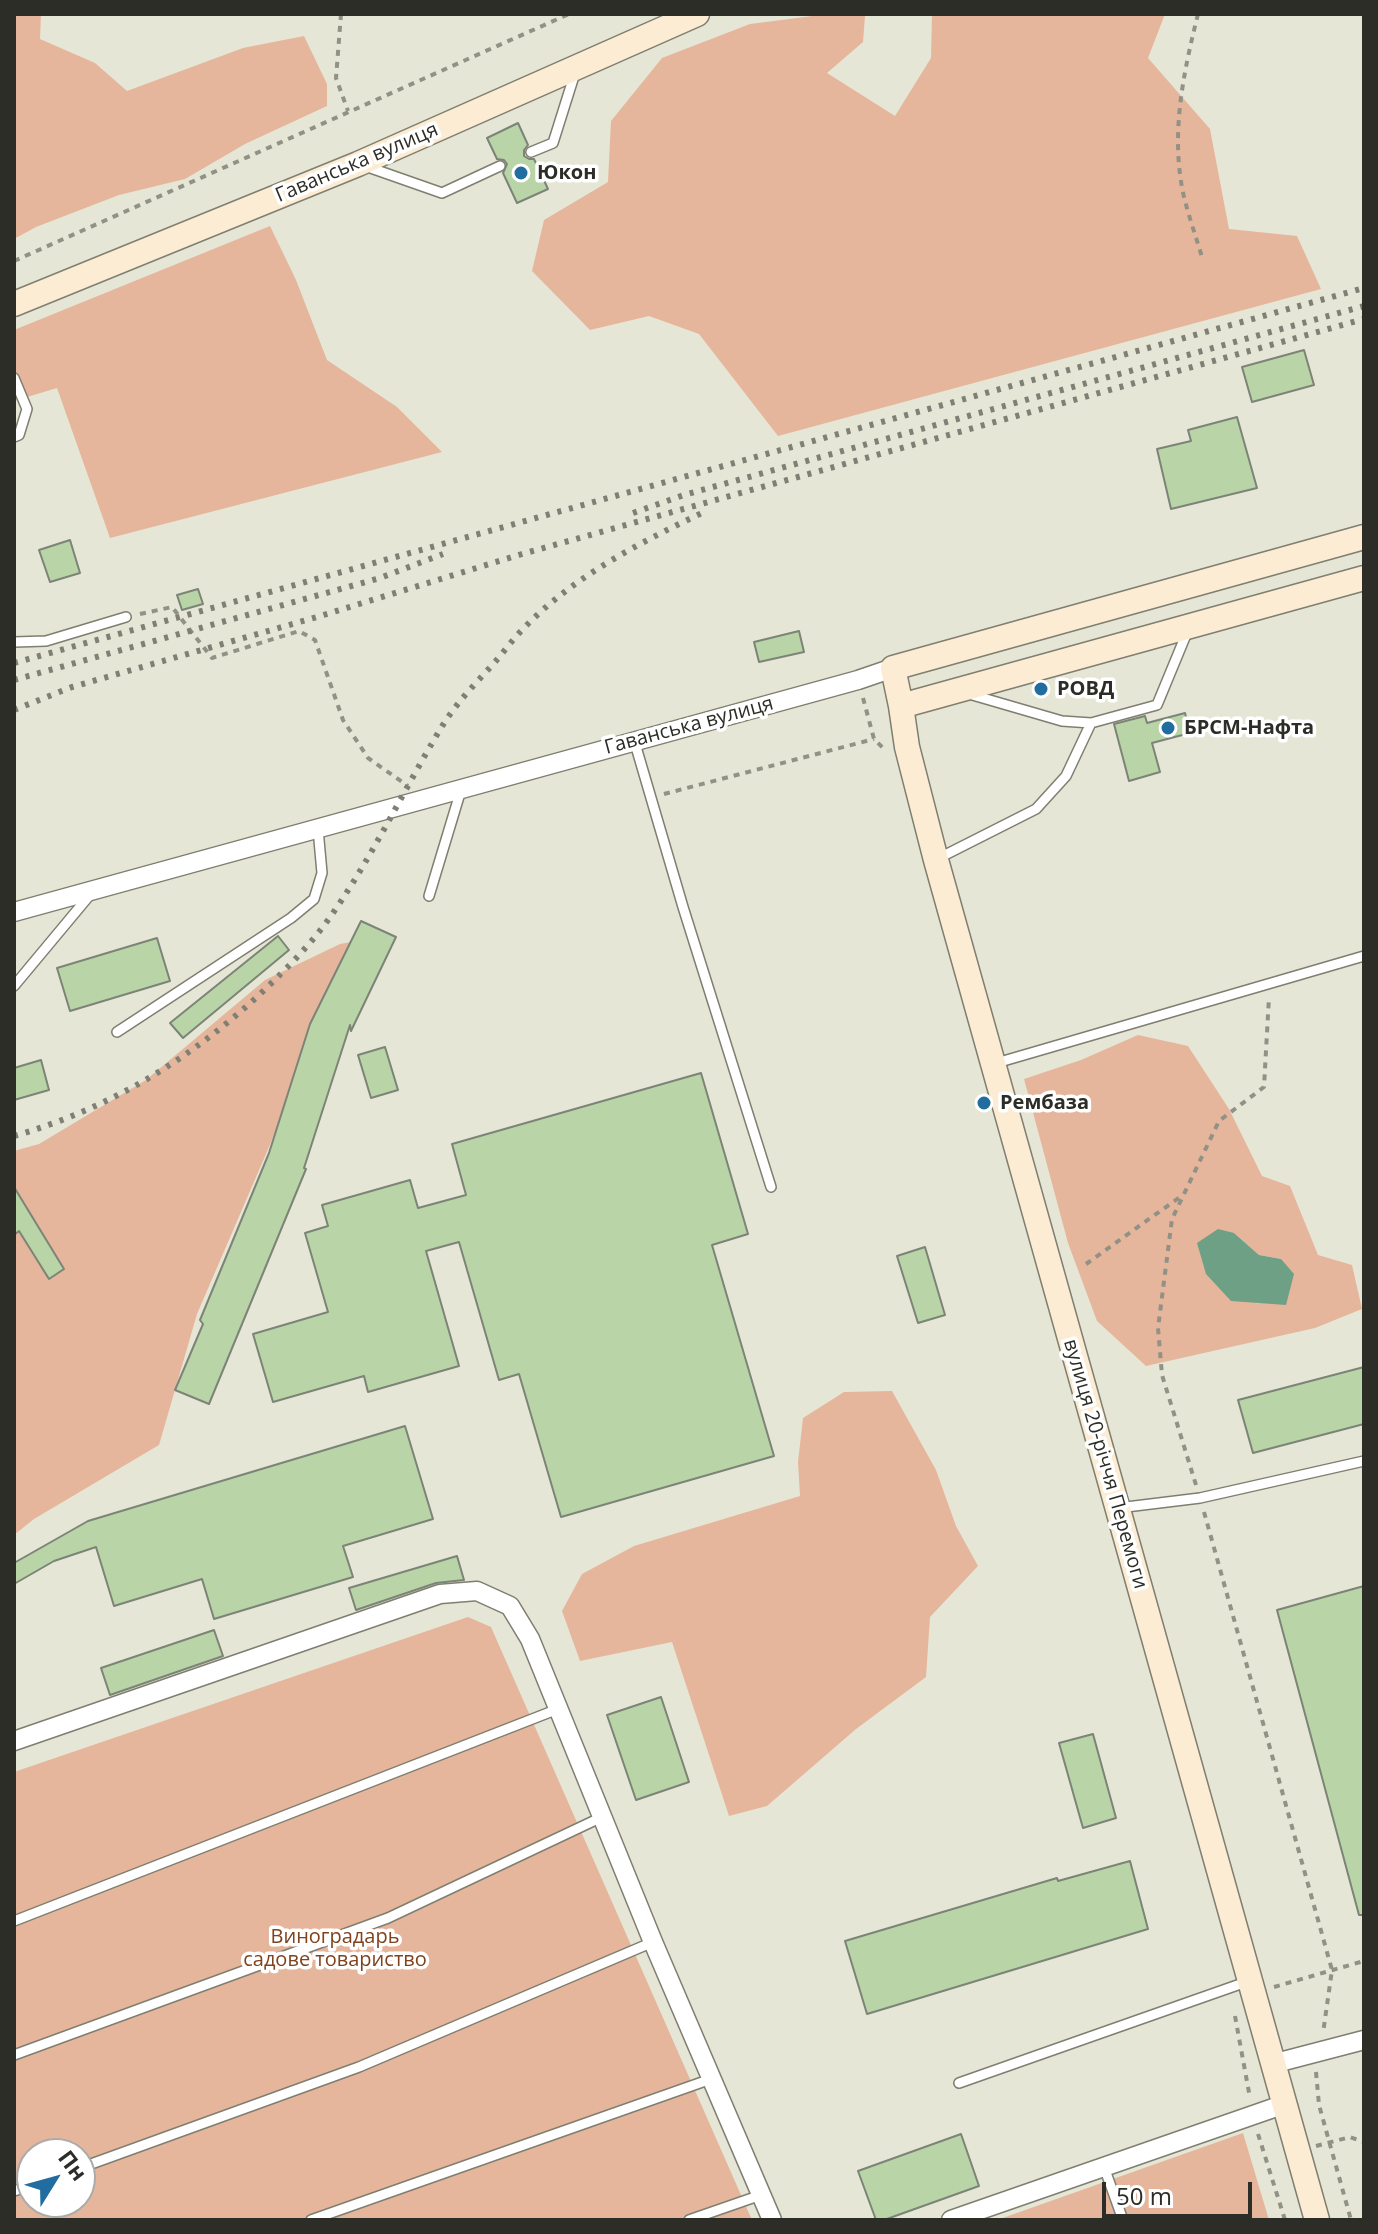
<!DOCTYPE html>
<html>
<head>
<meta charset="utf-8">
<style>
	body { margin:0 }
	#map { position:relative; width:1378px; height:2234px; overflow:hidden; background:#e6e6d6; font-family:"Open Sans",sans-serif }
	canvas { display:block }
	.frame { position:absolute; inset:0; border:16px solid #2d2d27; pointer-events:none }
	.north { position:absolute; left:16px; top:2138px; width:80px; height:80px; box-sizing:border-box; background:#fff; border:2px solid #ababa9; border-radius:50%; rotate:53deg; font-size:22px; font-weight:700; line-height:32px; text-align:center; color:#2d2d27 }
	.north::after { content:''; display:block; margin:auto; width:28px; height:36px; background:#216da0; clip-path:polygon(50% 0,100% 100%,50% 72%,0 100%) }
	.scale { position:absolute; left:1102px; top:2182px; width:150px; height:36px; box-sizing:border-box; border:4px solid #2d2d27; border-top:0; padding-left:10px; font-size:24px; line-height:28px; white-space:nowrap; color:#2d2d27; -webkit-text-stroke:6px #fff; paint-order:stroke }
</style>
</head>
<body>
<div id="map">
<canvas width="1378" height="2234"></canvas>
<div class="frame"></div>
<div class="north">Пн</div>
<div class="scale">50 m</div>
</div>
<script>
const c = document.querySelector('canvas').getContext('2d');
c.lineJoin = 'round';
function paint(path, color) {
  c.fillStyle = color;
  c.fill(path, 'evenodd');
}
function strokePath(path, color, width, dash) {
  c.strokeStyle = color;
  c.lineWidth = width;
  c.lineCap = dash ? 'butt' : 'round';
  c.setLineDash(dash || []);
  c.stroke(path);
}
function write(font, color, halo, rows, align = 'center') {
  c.font = font + ' "Open Sans",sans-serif';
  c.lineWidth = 7;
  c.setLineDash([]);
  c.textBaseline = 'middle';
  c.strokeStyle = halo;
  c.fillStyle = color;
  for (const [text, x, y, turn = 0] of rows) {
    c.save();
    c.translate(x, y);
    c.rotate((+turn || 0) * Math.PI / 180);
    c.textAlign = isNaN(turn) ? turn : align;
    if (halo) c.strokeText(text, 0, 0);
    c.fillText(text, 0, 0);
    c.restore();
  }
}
paint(new Path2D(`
	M14,14H41L40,39L95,63L127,91L243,48L304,36L327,84V106L245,144L185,179L119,195L36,227L14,239Z
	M828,14L865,16L863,42L827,73L895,116L931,58L932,14H1165L1148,58L1210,129L1229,229L1297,236L1321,289L778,436L699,334L649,316L590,330L532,271L544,220L608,182L611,121L662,58L750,24Z
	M270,226L296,280L327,360L397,407L442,452L110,538L57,388L14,401V330Z
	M351,942L269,1147L197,1314L159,1445L34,1519L14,1535V1151L39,1144L146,1080L265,980L340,944Z
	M1138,1035L1188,1046L1229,1109L1262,1176L1290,1186L1318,1255L1352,1265L1362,1309L1315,1328L1146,1366L1097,1321L1068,1243L1024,1079L1081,1060ZM1234,1233L1259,1255L1281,1259L1258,1304Z
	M892,1391L936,1470L956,1526L978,1566L930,1617L926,1677L856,1729L767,1806L729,1816L672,1642L580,1661L562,1611L582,1574L634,1546L800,1496L798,1462L803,1418L844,1392Z
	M468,1617L491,1627L752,2220H14V1772ZM32,2154H80V2202H32Z
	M1243,2133L1269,2220H997Z`), '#e5b69c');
paint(new Path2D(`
	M1218,1229L1234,1233L1259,1255L1281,1259L1294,1274L1286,1305L1231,1301L1206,1274L1197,1243Z`), '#6da085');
const building = new Path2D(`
	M518,123L528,145L524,150V156L529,159H534L548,189L517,203L503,173L507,164L504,160L497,159L487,138Z
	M1304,350L1314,385L1252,402L1242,367Z
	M1237,417L1257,488L1171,509L1157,449L1191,441L1188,430Z
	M70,540L80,573L50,582L39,550Z
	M198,589L203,604L182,610L177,595Z
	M799,631L804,652L759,662L754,642Z
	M1185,713L1190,733L1152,743L1160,772L1129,781L1114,724L1145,716L1147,723Z
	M361,921L396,937L351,1031L350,1025L304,1168L306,1169L209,1404L175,1390L203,1324L200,1320L269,1153L310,1024Z
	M278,936L289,950L183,1038L170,1023Z
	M157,938L170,981L70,1011L57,968Z
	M385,1047L398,1090L371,1098L358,1055Z
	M41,1060L49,1090L14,1100V1068Z
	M701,1073L748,1234L712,1245L774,1456L561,1517L519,1374L499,1380L459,1242L426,1251L459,1366L368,1392L364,1376L273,1402L253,1334L328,1312L305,1233L328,1226L322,1205L410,1180L418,1208L466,1195L452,1144Z
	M14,1187L64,1269L49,1279L19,1231L14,1235Z
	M925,1247L945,1315L918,1323L897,1256Z
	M1364,1367V1424L1253,1453L1238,1400Z
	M405,1426L433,1519L343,1546L353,1577L214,1619L202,1579L114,1606L96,1547L54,1561L14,1584V1563L88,1521Z
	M457,1556L464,1580L436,1583L356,1610L349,1588Z
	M1364,1586V1915H1359L1277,1610Z
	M214,1630L223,1656L110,1695L101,1668Z
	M661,1697L689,1782L636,1800L607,1715Z
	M1093,1734L1116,1818L1083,1828L1059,1743Z
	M1130,1861L1148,1929L867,2014L845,1941L1057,1878L1058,1881Z
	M961,2134L979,2186L884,2220H876L858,2171Z`);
paint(building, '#b9d4a7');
strokePath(building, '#7c8477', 2);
const lane = new Path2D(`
	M531,152L553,143L575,73
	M365,166L442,193L500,166
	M14,378L27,409L19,435L14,437
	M14,642L46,641L126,617
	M969,694L1062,721L1091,723
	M634,740L683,907L771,1187
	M939,858L1036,809L1066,776L1091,723L1157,705L1188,630
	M429,896L461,790
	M14,986L89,896
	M117,1032L291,918L314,899L322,873L318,829
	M993,1064L1364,956
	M1118,1508L1200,1498L1364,1461
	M14,1921L558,1709
	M14,2055L388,1918L602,1817
	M959,2083L1249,1981
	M1104,2167L1123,2220
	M80,2168L359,2067L653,1942
	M14,2191L32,2185
	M311,2220L711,2079
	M689,2220L761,2195`);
const street = new Path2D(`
	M14,912L858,680L893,668
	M14,1741L440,1594L477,1591L510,1606L530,1639L653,1942L772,2220
	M1272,2064L1364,2040
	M951,2220L1285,2104`);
const secondary = new Path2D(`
	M14,304L358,164L697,14
	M901,706L1364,578
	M1317,2220L936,860L907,747L901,706L893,668L1364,537`);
strokePath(lane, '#7f7e70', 12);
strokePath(street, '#7f7e70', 21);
strokePath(secondary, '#7f7e70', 27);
strokePath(new Path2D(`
	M341,14L336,78L348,111
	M1198,14C1183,74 1170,136 1184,197C1189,217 1196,237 1202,257
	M14,261L569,14
	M140,614L172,607L212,658L299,631L315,640L343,720L368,758L408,786
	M863,698L874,739L886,751
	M664,794L874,739
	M1086,1264L1180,1197
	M1196,1485L1162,1375L1158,1328L1172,1219L1219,1121L1264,1087L1269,997
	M1204,1512L1332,1970L1323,2033
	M1274,1987L1364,1961
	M1235,2016L1250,2098
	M1316,2072L1319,2105L1351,2220
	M1258,2134L1285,2220
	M1316,2146L1350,2137L1364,2142`), '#919186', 4, [6, 6]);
strokePath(lane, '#fff', 9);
strokePath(street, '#fff', 18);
strokePath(secondary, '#fcecd3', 24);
strokePath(new Path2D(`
	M633,513L684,495L1364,306
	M14,663L1364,288
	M14,680L380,578L443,554
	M14,710L72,687L317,617L522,554L1364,319
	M14,1136C108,1109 186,1062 258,996C283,972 307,949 328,920C371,860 403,791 441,728C456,703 476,683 495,662C504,652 512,640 522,630C572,577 639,543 704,512`), '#7f7f75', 6, [4, 8]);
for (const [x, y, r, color] of [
	[521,173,8,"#216da0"],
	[1041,689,8,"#216da0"],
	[1168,728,8,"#216da0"],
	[984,1103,8,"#216da0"]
]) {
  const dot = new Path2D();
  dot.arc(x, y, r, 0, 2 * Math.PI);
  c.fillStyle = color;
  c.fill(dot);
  strokePath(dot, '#fff', 3);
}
write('20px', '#2d2d27', '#fff', [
	["Гаванська вулиця",357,163,-23],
	["Гаванська вулиця",689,726,-15],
	["вулиця 20-річчя Перемоги",1105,1464,74]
]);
write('bold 20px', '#2d2d27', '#fff', [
	["Юкон",537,173],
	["РОВД",1057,689],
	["БРСМ-Нафта",1184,728],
	["Рембаза",1000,1103]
], 'left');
write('20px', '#80431c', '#fff', [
	["Виноградарь",335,1937],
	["садове товариство",335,1960]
]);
</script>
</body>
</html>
